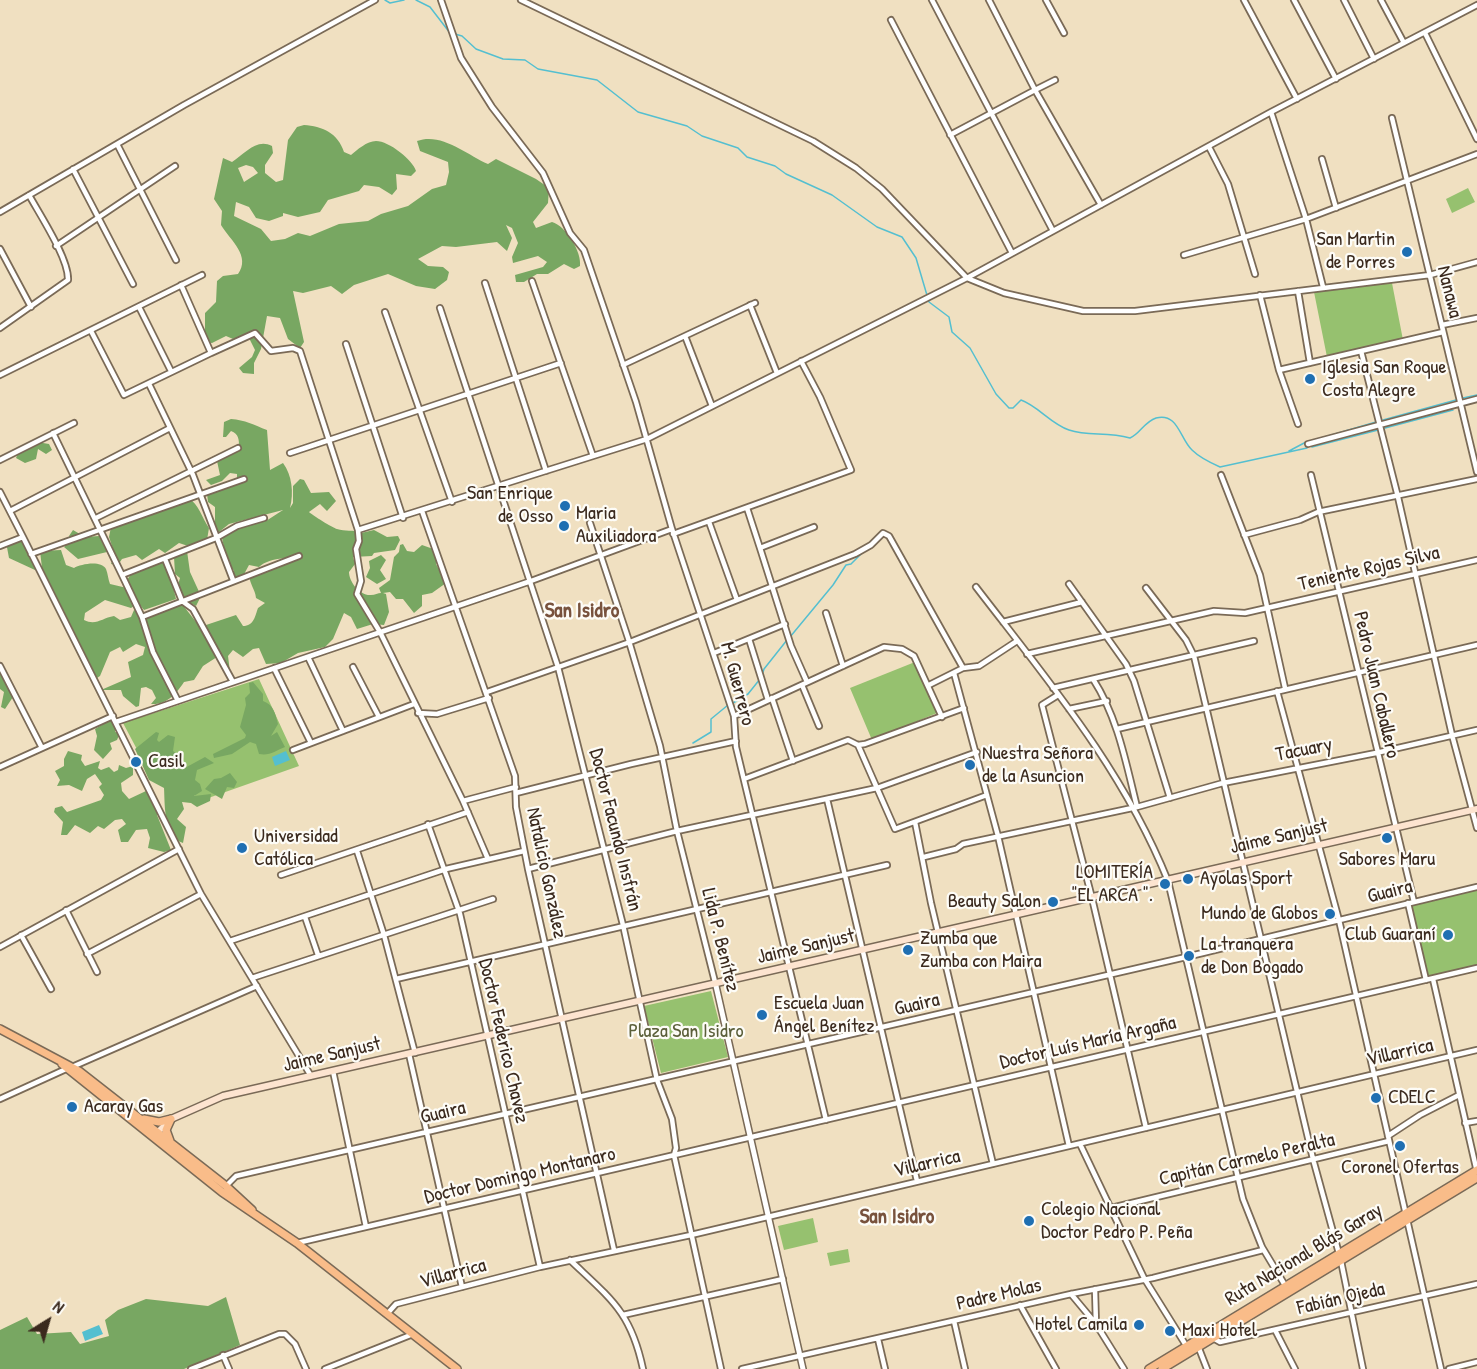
<!DOCTYPE html>
<html>
<head>
<meta charset="utf-8">
<style>
	body { margin:0 }
	#map { position:relative; width:1477px; height:1369px; overflow:hidden; background:#f0e0c1; font-family:"Patrick Hand",sans-serif }
	canvas { display:block }
	.north { position:absolute; left:18px; top:1291px; width:60px; height:60px; -webkit-text-stroke:4px #fdfcf7; paint-order:stroke; rotate:37deg; font-size:16px; font-weight:700; line-height:24px; text-align:center; color:#3b2a1e }
	.north::after { content:''; display:block; margin:auto; width:21px; height:27px; background:#3b2a1e; clip-path:polygon(50% 0,100% 100%,50% 72%,0 100%) }
</style>
</head>
<body>
<div id="map">
<canvas width="1477" height="1369"></canvas>
<div class="north">N</div>
</div>
<script>
const c = document.querySelector('canvas').getContext('2d');
c.lineJoin = 'round';
function paint(path, color) {
  c.fillStyle = color;
  c.fill(path, 'evenodd');
}
function strokePath(path, color, width, dash) {
  c.strokeStyle = color;
  c.lineWidth = width;
  c.lineCap = dash ? 'butt' : 'round';
  c.setLineDash(dash || []);
  c.stroke(path);
}
function write(font, color, halo, rows, align = 'center') {
  c.font = font + ' "Patrick Hand",sans-serif';
  c.lineWidth = 4.5;
  c.setLineDash([]);
  c.textBaseline = 'middle';
  c.strokeStyle = halo;
  c.fillStyle = color;
  for (const [text, x, y, turn = 0] of rows) {
    c.save();
    c.translate(x, y);
    c.rotate((+turn || 0) * Math.PI / 180);
    c.textAlign = isNaN(turn) ? turn : align;
    if (halo) c.strokeText(text, 0, 0);
    c.fillText(text, 0, 0);
    c.restore();
  }
}
paint(new Path2D(`
	M1468,188L1475,202L1452,213L1446,199Z
	M1392,283L1403,340L1327,357L1314,292Z
	M915,662L937,713L872,740L850,688Z
	M259,679L299,766L197,802L181,761L140,755L123,723Z
	M1477,890V965L1428,977L1411,906Z
	M711,991L728,1057L661,1073L644,1006Z
	M813,1218L818,1242L784,1250L778,1226Z
	M848,1249L850,1262L830,1266L827,1253Z`), '#96c16f');
paint(new Path2D(`
	M304,125C322,126 338,133 344,152L351,155C357,150 367,141 376,141C389,141 413,160 416,171L411,176L396,174L397,189L392,195L379,187L364,185L359,191L328,200L320,212L298,217L283,213V216L269,221L256,218L249,207L236,202L234,216L261,229L271,241L285,239L298,233L310,236L339,224L368,221L381,214L408,206L432,189L446,185L449,172L448,162L420,151L417,141C441,132 466,154 488,164L496,159L536,179L549,188L548,203L533,222L536,228L552,222C566,226 582,252 580,266L574,269L564,264L548,274H537L524,282H516L515,275L543,267L547,262L538,256L513,263L512,257L518,243L512,228L506,225L512,238L507,251L497,242L456,247L442,246L418,259L428,266L443,267L449,272L447,280L435,289L416,286L388,274L354,285L342,294L331,286L303,293L293,291L304,342L300,348L288,339L280,318L267,316L261,349L254,363V374L243,373L239,368L252,357L255,350L247,334L233,339L226,336L212,343L205,342V313L216,302L217,281L223,276L238,274C251,256 231,241 221,225L222,211L214,199L223,158L232,162C245,154 256,138 272,146L273,153L265,165V173L276,182L283,180L288,140L297,127ZM246,165L253,167L258,173L244,182L238,168Z
	M231,419C245,420 254,425 267,430L270,470L283,463C292,475 294,493 290,508L293,503V486L300,479L304,480L311,493L329,492L336,501L327,511L320,504L309,512C312,515 333,528 337,529C345,532 353,529 361,533L374,530L387,537L398,536L400,540L395,550L374,553L372,556L353,557L355,564L349,572C349,582 360,596 371,595C375,595 378,593 381,593L379,588L390,580L394,557L399,552L400,545L403,544L407,551L414,552L422,545L436,550L438,557L436,564L446,583L432,593L422,595V606L414,613L403,599H396L390,592L383,593L386,594L389,612L384,625L373,624L357,629L351,617L344,613L333,639L325,647L298,653L281,663L266,664L259,648L253,649L243,657L233,650L228,656L230,672L223,658L217,657L203,666L194,680L184,682C176,694 167,705 151,704L156,698L152,690L146,687L141,688L139,706L136,707L123,696L121,690H101L131,677L128,662L143,655L145,647L136,644L123,652L120,647L110,652L100,676L97,678L90,675L71,633V625L66,621L64,611L59,606L42,568L40,551L61,550L66,565L74,568C81,564 101,560 106,569C108,574 108,579 110,584L127,588L134,606L131,608L105,600L85,613L84,620C96,626 102,618 114,616L120,620L131,617L134,610L147,614L160,606L182,604L200,627L236,615L243,626C254,626 255,616 258,608L265,603L256,598C255,589 250,585 249,575L288,559C279,557 265,561 259,567L249,565L242,578L236,582L231,577L234,571C229,563 223,547 222,537L229,529L236,530L241,524L248,526L254,522L266,521L283,510L229,524L219,532L215,531V507L208,502L207,494L237,481V474L230,473L222,481L211,485L206,480L220,475L217,461L224,453L239,447C239,440 239,434 231,431L226,437H223L224,422Z
	M37,442L49,444L52,450L46,454L38,449L36,459L25,463L16,458L21,446L32,447Z
	M188,498C199,504 202,518 209,528L207,540L188,546L179,543L165,553L159,549L142,560L136,555L122,559L118,565L111,564L115,555L109,537L111,527L177,506Z
	M73,530L85,537L99,536L107,552L78,559L64,547L71,540L69,536Z
	M18,537L23,540L38,568L35,570L9,558L6,542Z
	M187,551L190,572L201,596L196,606L182,598L178,585L180,578L175,574L174,557Z
	M381,555L386,560L380,570L386,579L377,584L366,577L370,568L369,561Z
	M162,560L174,579L172,582L176,599L144,610L135,599L127,580L131,574Z
	M0,673L15,694L5,709L1,707L4,692L0,689Z
	M253,682L263,694V701C274,705 275,713 278,724L271,736L277,732L285,747C275,751 270,756 259,754L256,744L250,742L232,754L214,758L213,754L245,738L246,735L240,727L246,705L245,698L250,693L249,683Z
	M110,720L115,726V732L120,733L117,740L110,743L112,749L103,759L94,750L97,736L95,729Z
	M156,732L159,733L157,740L159,742L168,735L175,737L173,751L182,758L183,769L205,757L214,763L197,770L195,780L200,784L202,791L194,796L211,794L210,801L197,807L191,803L182,802L184,809L177,819L186,827L183,843C163,836 165,804 164,788L149,780L135,749Z
	M68,751L82,755L81,760L85,766L100,761L98,768L101,770L109,767L114,772L118,770L119,765L126,768L133,766V775L121,783L122,791L129,799L146,791L157,799V815L171,850L164,852L148,848L150,838L147,829L136,830L128,842H121L118,830L126,824L122,819L115,820L104,829L98,826L90,833L75,825L67,835H61L63,822L54,812L55,808L62,806L67,812L101,800L104,795L99,787L102,784L95,774L87,779L82,791L69,785L57,786L60,780L55,771L64,766V759Z
	M230,773L237,782L234,788L227,787L222,799L205,789L214,779L221,778Z
	M226,1297L240,1345L184,1369H0V1330L27,1317L37,1334L71,1332L80,1344L109,1336L105,1320L118,1310L146,1299L208,1306Z`), '#78a762');
paint(new Path2D(`
	M286,751L290,760L275,766L272,757Z
	M99,1325L103,1334L85,1341L82,1332Z`), '#54bfd0');
strokePath(new Path2D(`
	M385,0L390,3L404,0
	M416,0L430,7L450,33
	M455,34L462,36L476,49L503,59L525,60L538,69L597,80L638,112L687,126L702,136L738,148L747,157L775,166L786,174L832,195L877,227L902,237L916,258L929,302L949,317L952,332L970,348L996,394L1009,408H1013L1021,400C1038,406 1051,424 1069,430C1089,437 1106,431 1130,438C1140,434 1144,422 1156,418C1178,412 1180,439 1192,450C1199,457 1211,463 1220,467L1307,448
	M1463,398L1477,395
	M1383,420L1456,400
	M1385,428L1453,410
	M1311,441L1376,422
	M1312,447L1378,430
	M1289,451L1306,442
	M790,637L833,585L846,565L851,564L862,553
	M762,675L764,669L787,640
	M733,703L748,694L760,679
	M693,743L711,732V719L728,705`), '#54bfd0', 1.5);
const minor = new Path2D(`
	M441,0L461,58L492,107L543,173L570,233L584,250L636,402L672,529L734,716L736,747L826,1120
	M521,0L813,141L856,168L882,189L967,278L1004,293L1083,311H1135L1430,275L1477,262
	M932,0L1053,231
	M989,0L1035,90L1055,80
	M1046,0L1064,33
	M1244,0L1297,99
	M1294,0L1336,79
	M1344,0L1374,59
	M1381,0L1404,43
	M891,20L1012,253
	M1425,33L1477,139
	M1271,112L1306,219L1323,287
	M1392,118L1477,472
	M950,135L1035,90L1101,205
	M117,144L176,260
	M1209,147L1228,184L1255,274
	M1322,159L1336,208
	M73,169L133,284
	M0,212L184,105L375,0
	M56,246L175,166
	M0,249L31,307
	M1184,255L1306,219L1477,154
	M532,281L593,456
	M485,283L546,471
	M181,285L211,353L255,333L271,351L293,348L300,351L358,530L359,541L356,549L361,581L357,594L380,632L463,801L488,859
	M1298,291L1310,363
	M1260,295L1279,370L1298,424
	M750,305L777,373
	M139,307L171,371
	M440,308L558,667L623,925L657,1080L672,1119L676,1148L674,1155L721,1369
	M385,312L452,502
	M1442,325L1477,318
	M0,328L68,280C69,259 40,215 29,195
	M91,331L124,395L211,353
	M685,336L712,406
	M346,344L403,518
	M1361,351L1398,497L1452,735L1477,828
	M623,365L755,303
	M1279,370L1443,332
	M0,375L202,275
	M149,384L193,475L233,580
	M53,433L122,575L142,617L153,652L178,701
	M1308,444L1477,399
	M290,453L561,363
	M0,460L74,423
	M1221,475L1260,575L1285,688
	M1311,475L1414,902
	M0,492L23,537
	M747,508L760,548
	M10,511L170,428
	M422,511L515,776L516,807L528,869L614,1250
	M96,518L238,448
	M709,522L737,600
	M590,523L628,638L660,746L677,831L716,986
	M358,530L647,439L967,278L1271,112L1477,5
	M673,534L851,470L820,397L801,361
	M1244,535L1300,520L1318,512L1477,479
	M0,546L23,537L201,894L311,1076
	M31,554L244,479
	M165,559L182,601L193,609L233,682
	M122,575L216,538L237,526L264,518
	M1069,584L1126,664L1134,681L1170,798
	M976,587C1049,682 1123,769 1168,881L1243,1199L1262,1247L1286,1287
	M1146,588L1186,640L1194,656L1313,1159L1341,1261L1363,1369
	M826,613L843,666
	M142,617L299,556
	M1003,622L1082,602
	M749,639L768,700
	M714,653L785,624
	M1027,654L1214,611L1245,613L1477,560
	M308,657L343,731
	M0,666L42,748
	M353,667L379,717
	M274,668L311,743
	M954,673L998,836L1069,1146
	M807,682L791,646L760,548L814,527
	M802,685L819,726
	M929,685L963,668L979,666L1017,641
	M1053,688L1254,641
	M1277,691L1339,920L1441,1369
	M487,692L630,642L855,554L871,545L883,533L889,536L963,668
	M1058,695L1042,705L1092,898L1146,1128
	M772,698L793,761
	M1069,709L1107,701
	M418,713L437,714L489,698
	M734,716L884,647L902,649L914,656L942,717
	M116,722L531,581L672,529
	M1117,729L1477,645
	M858,745L895,829L987,795
	M293,750L414,704
	M0,767L113,716
	M744,779L848,740L858,745L865,744L964,708
	M516,793L631,764L736,741
	M827,799L917,1181
	M463,801L516,787
	M1137,807L1223,783L1376,753L1477,730
	M915,822L931,903L993,1164
	M428,824L460,914L540,1267
	M357,851L384,935L415,1053
	M924,857L956,849L963,844L1137,807C1126,763 1118,718 1093,679
	M528,869L677,831L877,788L977,752
	M281,875L468,812
	M1408,903L1426,980
	M66,910L97,972
	M305,917L318,955
	M21,935L51,989
	M230,941L446,869L524,851
	M0,947L179,849
	M87,954L201,894
	M252,978L493,899
	M396,979L887,865
	M1433,979L1477,1172
	M409,1054L462,1287
	M72,1067L257,986
	M333,1071L366,1227
	M0,1099L66,1069
	M1465,1123L1477,1121
	M1388,1136L1420,1115L1459,1095
	M1080,1144L1144,1278L1187,1347
	M226,1186L236,1176L1186,957L1477,887
	M1111,1208L1389,1141
	M297,1243L1477,968
	M570,1260C611,1299 631,1312 643,1369
	M1095,1289L1096,1324L1124,1369
	M1071,1294L1096,1324
	M1020,1305L1056,1369
	M387,1314L396,1304L540,1267L691,1235L1477,1050
	M623,1315L783,1279
	M954,1321L965,1369
	M1275,1330L1295,1369
	M1213,1338L1220,1342L1477,1284
	M878,1339L885,1369
	M1198,1346L1207,1369
	M223,1355L229,1369
	M191,1369L279,1334H285L295,1344L306,1369
	M325,1369L413,1334
	M742,1369L1071,1294L1153,1278L1263,1250
	M1449,1369L1477,1362`);
const tertiary = new Path2D(`
	M716,986L803,1369`);
const secondary = new Path2D(`
	M155,1135L171,1119L223,1096L1477,809`);
const primary = new Path2D(`
	M0,1029L79,1071L226,1186L252,1210
	M62,1064L222,1192L297,1243L457,1369
	M144,1119L159,1122L171,1119
	M170,1141L166,1130L171,1119`);
const trunk = new Path2D(`
	M1149,1369L1477,1170
	M1162,1369L1477,1178`);
strokePath(minor, '#7a6a57', 8);
strokePath(tertiary, '#7a6a57', 8);
strokePath(secondary, '#7a6a57', 9);
strokePath(primary, '#7a6a57', 10);
strokePath(trunk, '#7a6a57', 10);
strokePath(minor, '#fff', 4.5);
strokePath(tertiary, '#fff', 5);
strokePath(secondary, '#fde4d0', 6);
strokePath(primary, '#f9bc89', 7);
strokePath(trunk, '#f9bc89', 7);
for (const [x, y, r, color] of [
	[1407,252,6,"#1f6fb2"],
	[1310,379,6,"#1f6fb2"],
	[565,506,6,"#1f6fb2"],
	[564,526,6,"#1f6fb2"],
	[136,762,6,"#1f6fb2"],
	[970,765,6,"#1f6fb2"],
	[1387,838,6,"#1f6fb2"],
	[242,848,6,"#1f6fb2"],
	[1188,879,6,"#1f6fb2"],
	[1165,884,6,"#1f6fb2"],
	[1053,902,6,"#1f6fb2"],
	[1330,914,6,"#1f6fb2"],
	[1448,935,6,"#1f6fb2"],
	[908,950,6,"#1f6fb2"],
	[1189,956,6,"#1f6fb2"],
	[762,1015,6,"#1f6fb2"],
	[1376,1098,6,"#1f6fb2"],
	[72,1107,6,"#1f6fb2"],
	[1400,1146,6,"#1f6fb2"],
	[1029,1221,6,"#1f6fb2"],
	[1139,1325,6,"#1f6fb2"],
	[1170,1331,6,"#1f6fb2"]
]) {
  const dot = new Path2D();
  dot.arc(x, y, r, 0, 2 * Math.PI);
  c.fillStyle = color;
  c.fill(dot);
  strokePath(dot, '#fdfcf7', 2);
}
write('20px', '#3b2a1e', '#fdfcf7', [
	["San Martin",1395,240,"right"],
	["de Porres",1395,263,"right"],
	["Iglesia San Roque",1322,368],
	["Costa Alegre",1322,391],
	["San Enrique",553,494,"right"],
	["de Osso",553,517,"right"],
	["Maria",576,514],
	["Auxiliadora",576,537],
	["Nuestra Señora",982,754],
	["de la Asuncion",982,777],
	["Casil",148,762],
	["Universidad",254,837],
	["Católica",254,860],
	["Sabores Maru",1387,860,"center"],
	["LOMITERÍA",1153,873,"right"],
	["\"EL ARCA \".",1153,896,"right"],
	["Ayolas Sport",1200,879],
	["Beauty Salon",1041,902,"right"],
	["Mundo de Globos",1318,914,"right"],
	["Club Guaraní",1436,935,"right"],
	["Zumba que",920,939],
	["Zumba con Maira",920,962],
	["La tranquera",1201,945],
	["de Don Bogado",1201,968],
	["Escuela Juan",774,1004],
	["Ángel Benítez",774,1027],
	["CDELC",1388,1098],
	["Acaray Gas",84,1107],
	["Coronel Ofertas",1400,1168,"center"],
	["Colegio Nacional",1041,1210],
	["Doctor Pedro P. Peña",1041,1233],
	["Hotel Camila",1127,1325,"right"],
	["Maxi Hotel",1182,1331]
], 'left');
write('20px', '#3b2a1e', '#fdfcf7', [
	["Nanawa",1449,292,76],
	["Teniente Rojas Silva",1369,569,-13],
	["M. Guerrero",737,684,75],
	["Pedro Juan Caballero",1376,685,77],
	["Tacuary",1304,750,-11],
	["Doctor Facundo Insfrán",615,830,76],
	["Jaime Sanjust",1279,837,-13],
	["Natalicio González",546,873,78],
	["Guaira",1390,892,-14],
	["Lida P. Benítez",720,940,76],
	["Jaime Sanjust",806,947,-13],
	["Guaira",917,1005,-13],
	["Doctor Federico Chavez",503,1041,77],
	["Doctor Luís María Argaña",1088,1043,-13],
	["Villarrica",1400,1053,-13],
	["Jaime Sanjust",332,1055,-13],
	["Guaira",443,1113,-13],
	["Capitán Carmelo Peralta",1247,1160,-13],
	["Villarrica",927,1164,-13],
	["Doctor Domingo Montanaro",520,1176,-13],
	["Ruta Nacional Blás Garay",1304,1255,-31],
	["Villarrica",453,1274,-15],
	["Padre Molas",999,1295,-13],
	["Fabián Ojeda",1341,1299,-13]
]);
write('20px', '#5b5f3a', '#fdfcf7', [
	["Plaza San Isidro",686,1032]
]);
write('bold 21px', '#78523d', '#fdfcf7', [
	["San Isidro",582,611],
	["San Isidro",897,1217]
]);
</script>
</body>
</html>
